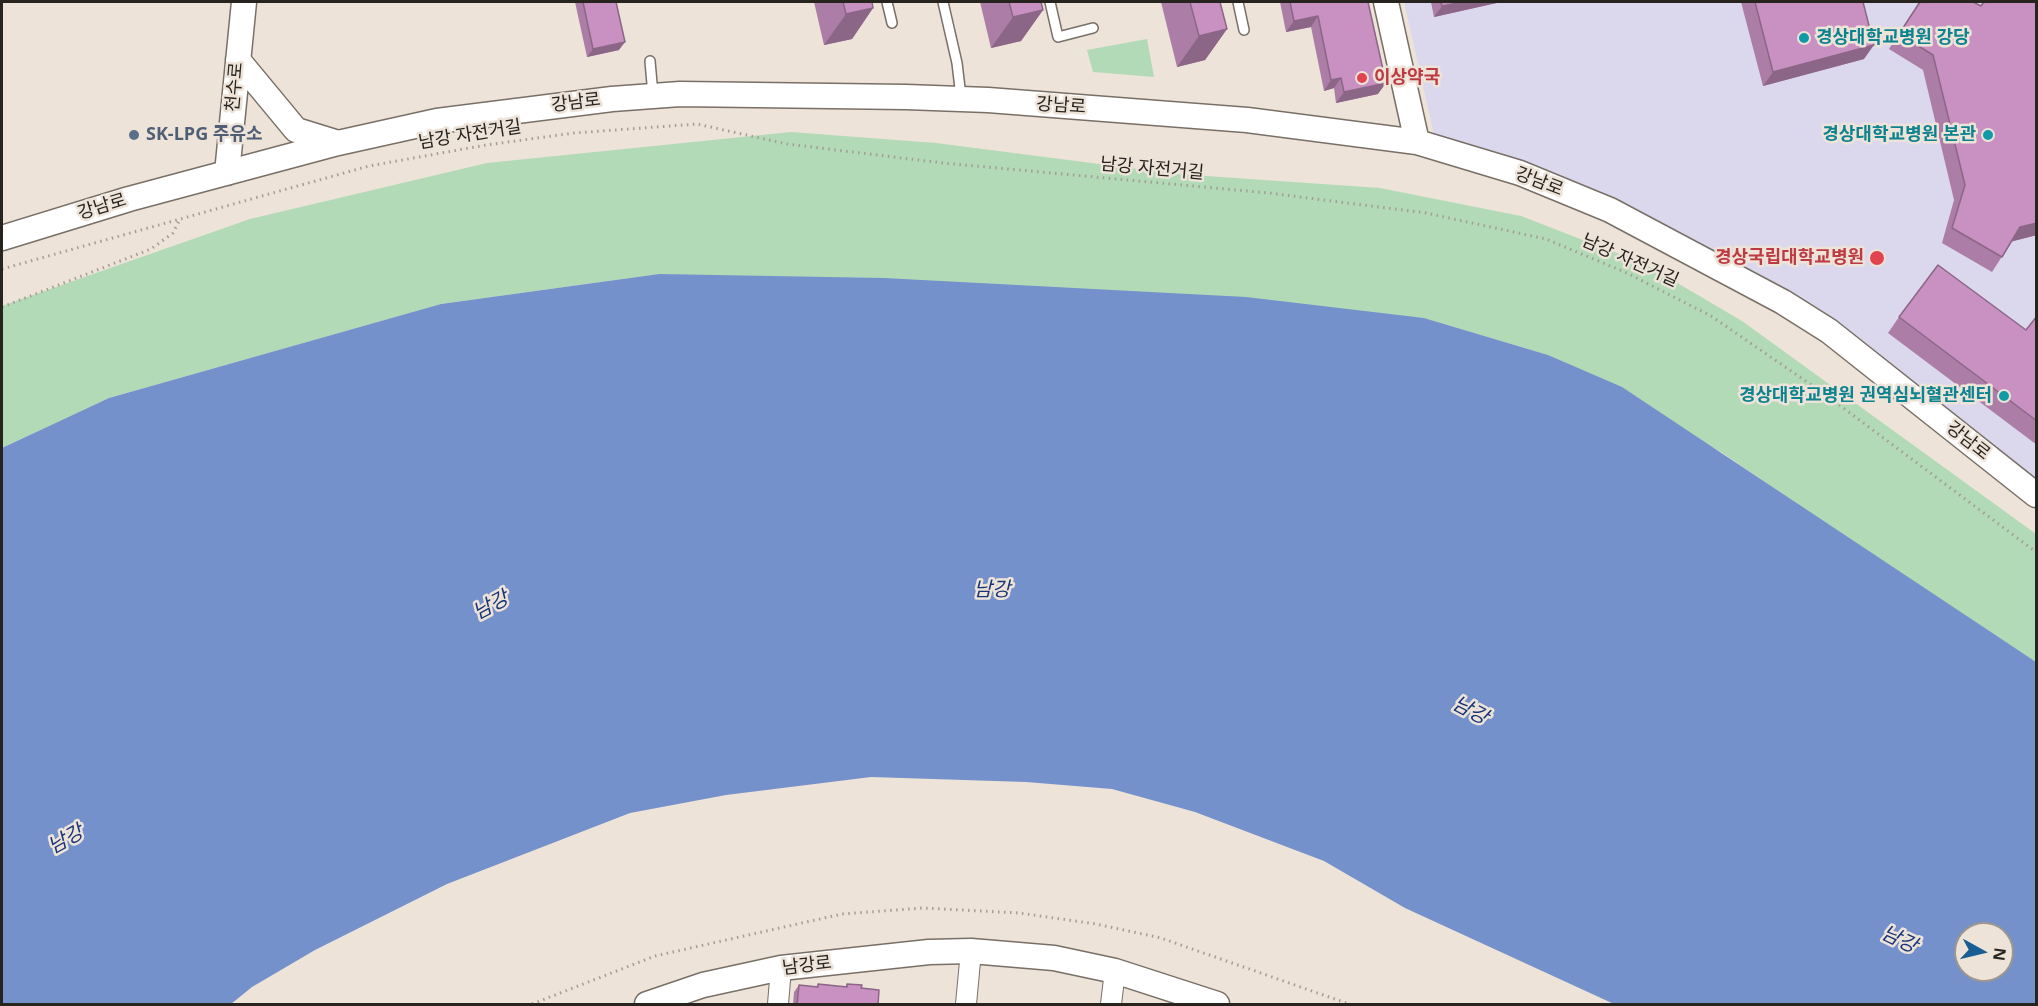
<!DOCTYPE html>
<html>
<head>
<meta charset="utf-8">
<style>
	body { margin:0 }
	#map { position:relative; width:2038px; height:1006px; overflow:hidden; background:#ede3d8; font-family:"Open Sans",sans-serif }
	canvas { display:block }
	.frame { position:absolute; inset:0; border:3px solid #27231f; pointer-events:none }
	.north { position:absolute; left:1954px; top:922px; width:60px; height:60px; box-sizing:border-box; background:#ede3d8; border:2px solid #9e968e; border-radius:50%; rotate:98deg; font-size:16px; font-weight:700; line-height:24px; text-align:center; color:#27231f }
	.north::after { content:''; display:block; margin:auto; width:21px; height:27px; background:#195e93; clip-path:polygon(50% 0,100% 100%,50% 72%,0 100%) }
</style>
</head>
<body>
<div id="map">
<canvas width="2038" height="1006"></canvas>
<div class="frame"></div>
<div class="north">N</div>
</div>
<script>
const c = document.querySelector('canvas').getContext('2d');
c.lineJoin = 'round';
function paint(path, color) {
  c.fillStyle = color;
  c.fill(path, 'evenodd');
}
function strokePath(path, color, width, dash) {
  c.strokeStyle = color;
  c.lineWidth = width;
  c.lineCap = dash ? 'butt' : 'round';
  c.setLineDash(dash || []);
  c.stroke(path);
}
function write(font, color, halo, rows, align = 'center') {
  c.font = font + ' "Open Sans","Noto Sans KR",sans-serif';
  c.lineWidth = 5;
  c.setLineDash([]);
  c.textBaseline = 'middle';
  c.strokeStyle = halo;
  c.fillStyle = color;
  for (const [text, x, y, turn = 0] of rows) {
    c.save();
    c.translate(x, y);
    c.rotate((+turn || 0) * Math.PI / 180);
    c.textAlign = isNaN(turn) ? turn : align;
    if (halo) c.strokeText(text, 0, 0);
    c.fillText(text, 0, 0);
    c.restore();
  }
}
paint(new Path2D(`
	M1404,2H2036V482L1822,314L1435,139Z`), '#dbd8ee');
paint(new Path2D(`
	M1147,39L1154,77L1093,72L1087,50Z
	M791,132L936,143L1177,174L1380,188L1521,216L1645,264L1742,321L2036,534V662L1905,577L1721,452L1548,355L1424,318L659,274L441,304L109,398L2,448V306L250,219L487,163Z`), '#b2dab7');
paint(new Path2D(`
	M659,274L884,278L1246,297L1424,318L1548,355L1622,387L2036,662V1004H1614L1405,908L1324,861L1195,812L1112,789L1026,782L871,777L726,795L630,813L447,884L315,950L252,987L231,1004H2V448L109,398L441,304ZM1966,934H2002V970H1966Z`), '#7591cb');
const service = new Path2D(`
	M887,2L892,23
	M943,2L957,63L961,97
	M1050,2L1058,37L1093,28
	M1238,2L1244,30
	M650,61L653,95`);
const minor = new Path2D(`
	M778,1004L781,968
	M966,1004L971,951
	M1111,1004L1115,971`);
const tertiary = new Path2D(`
	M1386,2L1417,142
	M238,60L296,130L338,143
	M227,173L244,2
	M2,238L129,199L338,143L437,121L612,99L680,94L906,97L988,100L1247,120L1417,142L1520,173L1610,210L1783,302L1829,331L2036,495
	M647,1004L703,985L781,968L929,952L971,951L1054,958L1115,971L1217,1004`);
strokePath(service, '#786f66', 12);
strokePath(minor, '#786f66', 22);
strokePath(tertiary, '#786f66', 27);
strokePath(new Path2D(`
	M2,269L369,166L486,145L574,133L697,124L787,144L943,163L1269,193L1426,213L1546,239L1627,273L1711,316L1826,395L2036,552
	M2,307L151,249L173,233L180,219
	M532,1004L655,956L842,914L923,908L1019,913L1096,924L1161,938L1349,1004`), '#a59d94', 3, [1.5, 4.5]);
strokePath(service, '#fff', 9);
strokePath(minor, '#fff', 20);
strokePath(tertiary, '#fff', 24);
paint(new Path2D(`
	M575,2H616L619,50L587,57Z
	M814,2H872L873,8L852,39L824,45Z
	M980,2H1041L1043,10L1021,41L991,48Z
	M1161,2H1220L1227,29L1205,60L1177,67Z
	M1280,2H1368L1378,94L1336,103L1334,88L1324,91L1311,27L1286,32Z
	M1431,2H1501L1434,17Z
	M1741,2H1863L1864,59L1763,86Z
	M1919,2H1973L1980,6L1983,2H2037V235L2012,241L1992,272L1942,243L1954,200L1923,70L1889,49Z
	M2037,316V445L1888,333L1899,317L2026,330Z
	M818,984L845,987L847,984L861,988L878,1005H793L794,992L799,985L816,987Z`), '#ac7da6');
paint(new Path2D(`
	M1463,2H1501L1434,17L1442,6Z
	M873,8L852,39L824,45L846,14Z
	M1043,10L1021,41L991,48L1013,17Z
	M1318,16L1311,27L1286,32L1294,21Z
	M1227,29L1205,60L1177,67L1199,36Z
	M625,42L619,50L587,57L593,49Z
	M1874,45L1864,59L1763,86L1773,72Z
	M1341,78L1334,88L1324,91L1331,80Z
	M1386,83L1378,94L1336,103L1344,92Z
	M2037,223V235L2010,242L2020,227Z`), '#8c6687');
const building = new Path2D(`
	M583,2H616L625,42L593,49Z
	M843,2H872L873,8L846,14Z
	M1009,2H1041L1043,10L1013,17Z
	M1190,2H1220L1227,29L1199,36Z
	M1290,2H1368L1386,83L1344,92L1341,78L1331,80L1318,16L1294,21Z
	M1441,2H1463L1442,6Z
	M1755,2H1863L1874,45L1773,72Z
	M1920,2H1973L1981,6L1984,2H2037V223L2020,227L2002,257L1952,228L1965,185L1933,55L1899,34Z
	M1938,265L2026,330L2037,316V421L1899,317Z
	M818,984L847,987V984L862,985L861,988L879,990L878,1005H797L799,985L818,987Z`);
paint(building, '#c891c1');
strokePath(building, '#8c6687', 1.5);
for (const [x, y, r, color] of [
	[1804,38,6,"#0f9aa8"],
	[1362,78,6,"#e0444e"],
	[134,135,6,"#5c6f8a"],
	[1988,135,6,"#0f9aa8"],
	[1877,258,8,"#e0444e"],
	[2004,396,6,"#0f9aa8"]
]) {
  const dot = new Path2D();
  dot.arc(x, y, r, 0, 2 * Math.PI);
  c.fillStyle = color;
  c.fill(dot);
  strokePath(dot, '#ede3d8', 2);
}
write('bold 18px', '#0d838f', '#ede3d8', [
	["경상대학교병원 강당",1816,38,"left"],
	["경상대학교병원 본관",1976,135],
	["경상대학교병원 권역심뇌혈관센터",1992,396]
], 'right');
write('bold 18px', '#be3a42', '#ede3d8', [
	["이상약국",1374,78],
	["경상국립대학교병원",1864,258,"right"]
], 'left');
write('18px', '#27231f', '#ede3d8', [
	["천수로",235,87,-85],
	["강남로",576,103,-7],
	["강남로",1061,106,4],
	["남강 자전거길",470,135,-9],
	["남강 자전거길",1152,169,5],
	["강남로",1539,182,21],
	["강남로",102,207,-17],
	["남강 자전거길",1630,261,24],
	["강남로",1968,441,38],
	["남강로",807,966,-7]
]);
write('bold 18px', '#4e5e75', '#ede3d8', [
	["SK-LPG 주유소",146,135]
], 'left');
write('italic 20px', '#183478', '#ede3d8', [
	["남강",992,590],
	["남강",491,606,-28],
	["남강",1470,711,28],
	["남강",66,840,-29],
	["남강",1899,940,25]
]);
</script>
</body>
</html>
